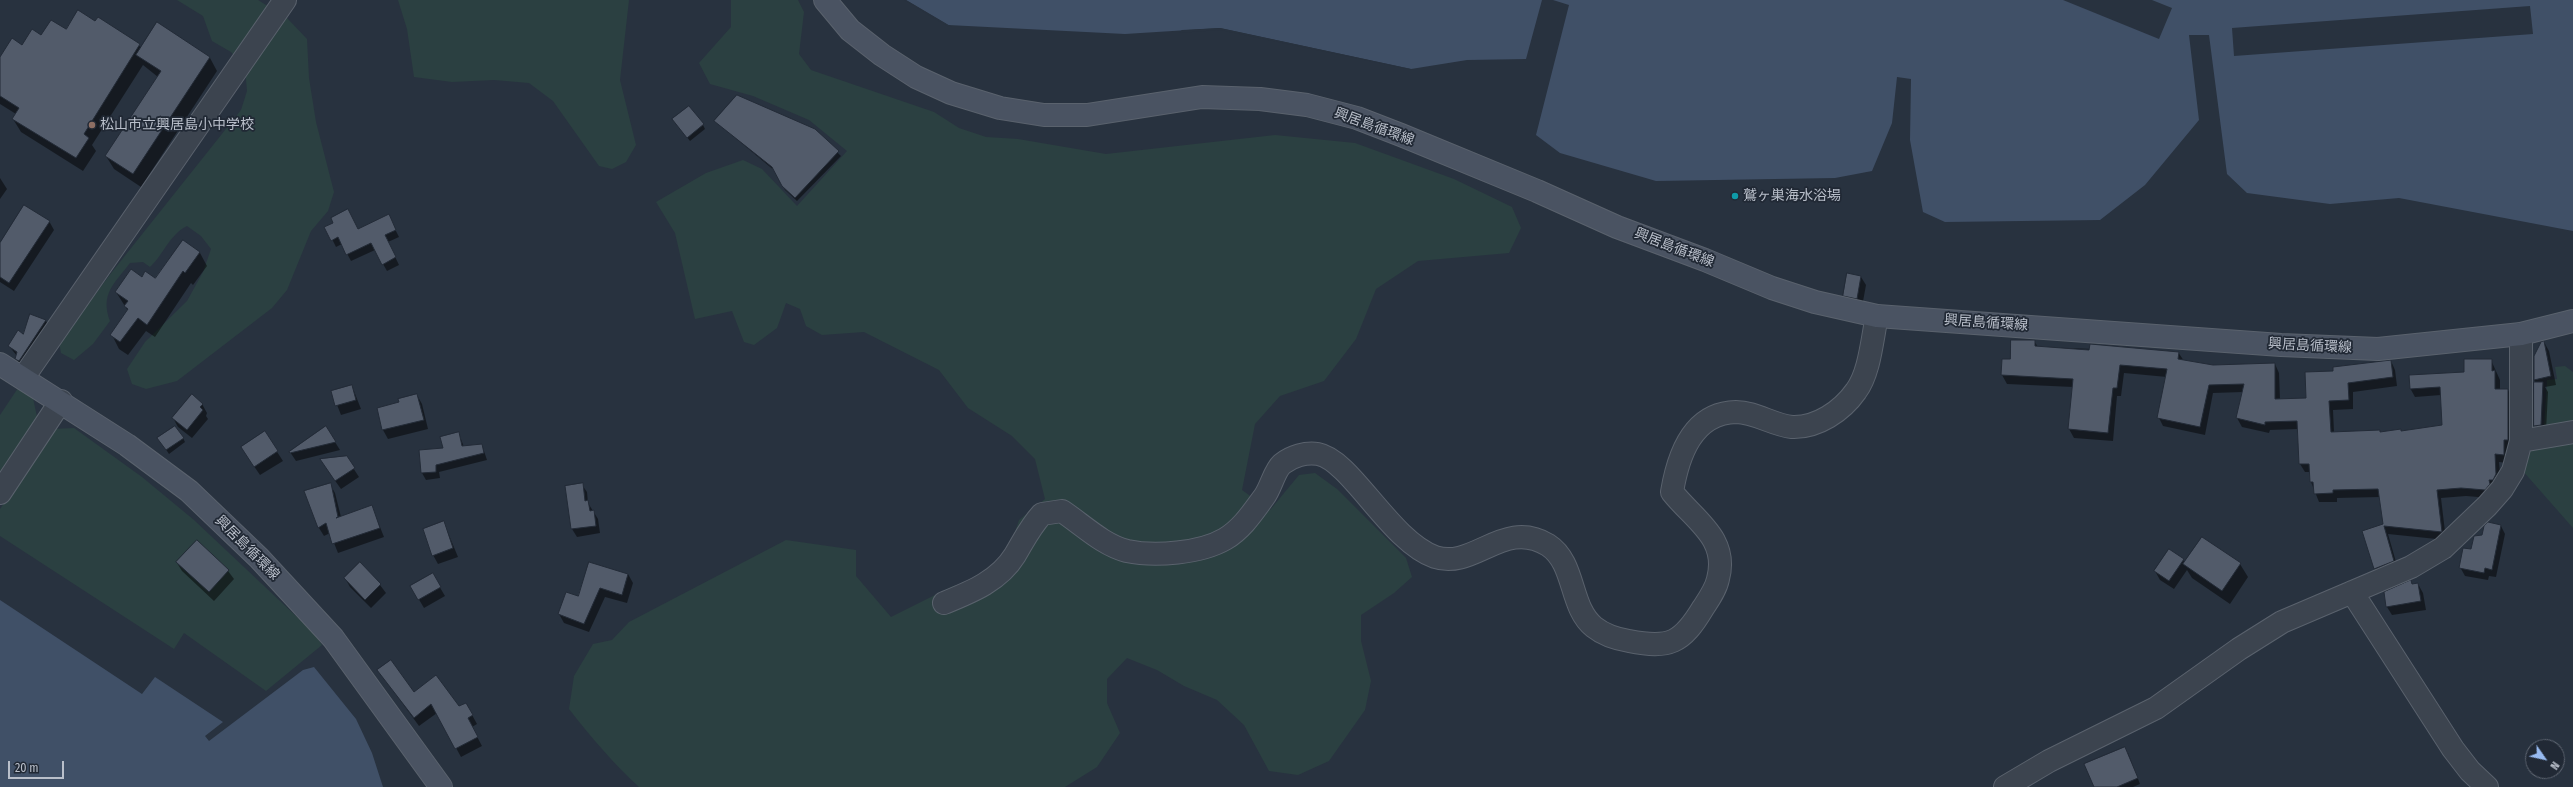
<!DOCTYPE html>
<html>
<head>
<meta charset="utf-8">
<style>
	body { margin:0 }
	#map { position:relative; width:2573px; height:787px; overflow:hidden; background:#28323f; font-family:"Fira Sans Condensed",sans-serif }
	canvas { display:block }
	.north { position:absolute; left:2525px; top:739px; width:40px; height:40px; box-sizing:border-box; background:#212935; border:1px solid #5e6571; border-radius:50%; rotate:124deg; font-size:11px; font-weight:700; line-height:16px; text-align:center; color:#b9bfca }
	.north::after { content:''; display:block; margin:auto; width:14px; height:18px; background:#97baf0; clip-path:polygon(50% 0,100% 100%,50% 72%,0 100%) }
	.scale { position:absolute; left:8px; top:761px; width:56px; height:18px; box-sizing:border-box; border:2px solid #b9bfca; border-top:0; padding-left:5px; font-size:12px; line-height:14px; white-space:nowrap; color:#b9bfca; -webkit-text-stroke:3px #212935; paint-order:stroke }
</style>
</head>
<body>
<div id="map">
<canvas width="2573" height="787"></canvas>
<div class="north">N</div>
<div class="scale">20 m</div>
</div>
<script>
const c = document.querySelector('canvas').getContext('2d');
c.lineJoin = 'round';
function paint(path, color) {
  c.fillStyle = color;
  c.fill(path, 'evenodd');
}
function strokePath(path, color, width, dash) {
  c.strokeStyle = color;
  c.lineWidth = width;
  c.lineCap = dash ? 'butt' : 'round';
  c.setLineDash(dash || []);
  c.stroke(path);
}
function write(font, color, halo, rows, align = 'center') {
  c.font = font + ' "Fira Sans Condensed","Noto Sans JP",sans-serif';
  c.lineWidth = 3.5;
  c.setLineDash([]);
  c.textBaseline = 'middle';
  c.strokeStyle = halo;
  c.fillStyle = color;
  for (const [text, x, y, turn = 0] of rows) {
    c.save();
    c.translate(x, y);
    c.rotate((+turn || 0) * Math.PI / 180);
    c.textAlign = isNaN(turn) ? turn : align;
    if (halo) c.strokeText(text, 0, 0);
    c.fillText(text, 0, 0);
    c.restore();
  }
}
paint(new Path2D(`
	M177,0H258L287,18L307,39L309,78L316,122L334,192L328,211L311,231L287,290L272,308L177,381L146,389L132,384L127,369L145,342L187,301L203,272L211,249L201,236L187,226C169,235 164,254 150,267L143,262L130,263C114,284 100,294 110,321L93,344L74,360L61,353L59,342L112,272L241,110L247,91L245,68L231,52L212,41L203,16Z
	M398,0H629L620,80L636,145L626,162L612,169L599,166L553,101L529,83L494,80L452,82L414,77L407,29Z
	M731,0H798L804,12L799,54L811,70L934,112L959,128L986,137L1018,139L1106,154L1275,135L1355,143L1454,179L1512,207L1521,228L1509,253L1418,261L1376,289L1356,339L1324,381L1280,396L1255,424L1242,490L1270,510L1299,475L1315,473L1337,489L1406,558L1412,577L1394,593L1361,615V641L1371,681L1365,710L1329,761L1298,775L1269,771L1244,725L1217,700L1184,686L1157,670L1127,658L1107,679V703L1120,733L1097,767L1065,787H639C613,763 591,737 569,709L574,676L593,644L612,640L629,622L786,540L856,550V576L891,617L953,586L970,582L998,564L1013,538L1019,520L1045,499L1035,459L1012,436L968,408L939,370L864,332L822,335L806,326L800,309L786,303L777,328L754,345L744,342L732,311L695,319L675,233L656,202L706,173L743,160L762,169L797,206L847,151L809,120L753,96L710,84L699,63L731,27Z
	M2565,366L2573,372V428L2544,427L2547,380L2557,379L2555,367Z
	M18,388L33,398L37,417L0,472V415Z
	M74,428L142,477L194,520L314,633L322,645L266,691L184,633L174,649L0,536V509L53,429Z
	M2573,439V528L2522,470C2528,440 2547,444 2573,439Z`), '#2b4041');
paint(new Path2D(`
	M906,0H1542L1526,59L1467,60L1411,69L1220,28L1125,34L948,25Z
	M1553,0H2573V231L2399,198L2330,204L2247,193L2227,174L2209,35H2189L2199,120L2145,185L2100,220L1945,222L1923,212L1910,140L1911,79L1897,77L1892,123L1872,171L1835,178L1656,181L1560,153L1536,135L1569,5Z
	M0,600L142,694L155,677L223,722L205,736L209,741L303,670L314,667L356,719L372,753L383,787H0Z`), '#405067');
paint(new Path2D(`
	M904,0H906L952,27L947,26Z
	M2063,0H2152L2172,8L2159,39Z
	M2530,6L2533,34L2234,56L2232,28Z
	M1220,28L1411,69L1413,70L1220,30L1178,33L1182,30Z`), '#28323f');
paint(new Path2D(`
	M98,18L142,48L157,24L210,58L217,71L141,187L114,169L106,156L158,77L143,65L92,145L96,151L83,171L21,132L13,119L16,114L0,104V59L41,36L95,23Z
	M715,121L814,130L841,156L797,201L785,190L775,171Z
	M676,123L703,125L705,129L690,141Z
	M0,178L7,189L0,199Z
	M49,221L54,230L14,291L0,282V245Z
	M392,223L399,237L388,242L399,265L387,271L375,250L351,261L342,244L336,247L326,227L358,230Z
	M183,241L200,253L207,266L193,285L191,283L155,337L146,331L128,355L119,349L112,335L128,311L116,292L142,278L155,280Z
	M1861,277L1866,285L1862,307L1849,304L1844,295Z
	M31,316L46,321L50,328L20,366L16,358L17,356L9,346L24,336Z
	M2034,341L2038,347L2178,352L2184,361L2213,366L2275,364L2279,373L2280,399H2307L2334,372L2391,361L2395,370L2397,386L2353,392V409L2333,410L2334,432L2379,431L2381,433L2400,430L2402,432L2443,426L2441,395L2415,397L2410,388L2465,373L2491,360L2500,380V390H2508L2513,398V435L2509,437L2508,463L2499,462L2501,483L2490,498L2466,496L2441,498L2446,540L2388,534L2398,569L2379,577L2363,531L2384,525L2380,497L2337,498V502H2319L2311,482V472H2305L2300,464L2298,429L2270,430L2269,433L2242,427L2237,418L2243,392L2213,393L2205,435L2163,426L2159,418L2167,377L2124,373L2121,396H2117L2113,441L2074,438L2069,429L2073,387L2007,384L2002,375L2003,360H2011Z
	M2544,342L2549,351L2556,385L2545,387L2548,392L2546,431L2540,432L2534,423L2536,383L2534,380Z
	M352,386L361,409L341,415L332,392Z
	M417,395L422,404L428,429L388,439L383,430L378,408L400,403Z
	M202,404L207,413L206,416L208,419L192,438L178,427L173,418Z
	M264,432L283,461L260,475L247,456Z
	M459,434L464,447L482,445L487,460L439,472L440,478L426,480L422,473Z
	M183,438L185,442L169,454L161,442Z
	M335,442L340,450L296,461L290,452Z
	M346,457L359,477L341,489L326,468Z
	M330,484L335,493L341,517L372,507L384,537L338,553L330,533L324,536L319,528L305,491Z
	M582,485L587,492L588,503L598,519L600,533L577,537L572,529L566,487Z
	M444,523L458,557L438,564L433,555Z
	M2501,526L2505,534L2496,577L2489,576L2488,580L2465,576L2460,567L2472,550L2483,536Z
	M197,541L228,571L234,579L214,601L182,571L177,563Z
	M2183,560L2185,563L2240,564L2248,577L2230,604L2192,578L2187,570L2174,589L2160,580L2155,571Z
	M360,564L380,585L386,593L371,608L350,587L345,578Z
	M432,574L445,596L424,608L411,586Z
	M628,574L633,583L627,603L605,597L589,632L564,623L559,614L579,598Z
	M2411,582L2413,585L2418,584L2423,593L2426,610L2392,615L2387,607Z
	M378,670L414,693L459,708L466,704L477,724L472,727L482,746L461,757L437,713L419,726Z
	M2128,753L2140,784L2133,787H2095Z`), '#0007');
const building = new Path2D(`
	M78,10L95,21L98,17L140,44L84,134L89,138L76,158L12,119L19,108L0,96V57L12,38L22,45L32,29L41,35L51,20L66,29Z
	M157,22L210,57L133,174L105,156L161,71L136,55Z
	M737,95L815,129L839,151L795,198L782,186L772,167L714,121Z
	M689,106L704,124L687,138L672,119Z
	M24,205L50,221L9,283L0,277V243Z
	M348,209L358,229L389,214L396,230L385,235L396,257L382,265L371,243L346,255L338,237L331,241L324,227L333,223L331,218Z
	M183,240L200,252L185,273L183,271L147,325L138,318L120,342L110,335L128,309L124,306L128,301L115,292L131,269L142,277L145,271L155,278Z
	M1847,273L1861,276L1857,299L1843,296Z
	M30,314L46,320L19,361L15,359L17,352L8,346L18,330L23,334Z
	M2011,340H2035V346L2089,350L2090,344L2179,352L2178,359L2213,365L2275,363V399L2306,398L2305,372L2333,371V367L2391,360L2393,377L2348,383L2349,400L2329,401L2331,432L2380,430V432L2401,429V431L2442,425L2440,387L2410,389L2409,375L2464,372V359H2492V371L2495,370V389H2508V440H2504V455L2495,454L2496,474L2493,480H2489L2490,484L2485,490L2461,488L2437,490L2442,532L2384,526L2394,561L2374,569L2362,531L2383,524L2378,489L2333,490V493L2314,494L2313,482H2310L2309,464H2299L2297,421L2265,422V425L2236,418L2244,384L2209,385L2200,427L2157,418L2167,369L2120,365L2117,388H2113L2108,433L2068,429L2073,379L2001,375L2002,359H2010Z
	M2544,341L2551,376L2534,380V356L2541,342Z
	M2534,382H2543L2541,425L2534,426Z
	M352,385L356,400L335,406L331,391Z
	M192,394L203,404L200,407L203,410L187,430L172,418Z
	M417,394L424,420L382,430L377,408L399,402L398,399Z
	M175,426L184,438L166,450L157,438Z
	M326,426L336,442L290,453L289,452Z
	M265,431L278,451L254,467L241,447Z
	M459,432L462,446L482,444L484,453L436,465V472L421,473L419,450L443,448L440,437Z
	M347,456L355,468L335,481L320,459Z
	M331,483L338,517L336,518L372,505L380,528L332,544L326,523L318,528L304,491Z
	M583,483L585,501L588,500L590,511L594,510L596,526L571,529L565,486Z
	M444,521L453,548L432,556L423,529Z
	M2488,522L2501,525L2492,570L2485,568L2484,573L2459,568L2463,548L2471,549L2474,536L2482,535L2484,526Z
	M2202,537L2241,563L2222,591L2183,564Z
	M197,540L229,570L209,592L176,562Z
	M2169,549L2184,559L2169,581L2154,571Z
	M360,562L381,584L365,600L344,578Z
	M589,562L628,574L622,595L600,588L584,624L558,614L566,592L578,596Z
	M433,573L441,587L418,600L410,586Z
	M2411,580L2412,584L2418,583L2421,601L2386,607L2384,592Z
	M391,660L414,692L436,675L459,706L466,703L473,715L468,718L478,737L455,749L431,704L414,718L377,670Z
	M2125,747L2138,778L2117,787H2094L2084,764Z`);
paint(building, '#525b6a');
strokePath(building, '#232b37', 1);
const minor = new Path2D(`
	M23,378L285,0
	M2521,441L2573,432
	M0,493L61,401
	M2352,592L2453,749L2470,771L2487,787
	M944,603C971,592 999,581 1015,555C1024,540 1030,527 1042,514L1062,511C1083,525 1103,545 1127,551C1155,557 1201,553 1225,539C1242,529 1253,512 1264,497C1271,488 1274,471 1282,464C1292,456 1306,452 1318,454C1351,460 1390,541 1435,557C1474,570 1504,518 1548,545C1576,563 1569,607 1594,627C1604,635 1617,639 1629,641C1670,649 1682,643 1703,608C1709,599 1716,589 1718,579C1729,538 1694,520 1672,492C1678,456 1692,413 1736,412C1755,412 1773,425 1792,427C1817,428 1842,411 1856,391C1870,372 1872,339 1877,316
	M2005,787L2049,761L2156,708L2239,649L2282,622L2411,567L2443,548L2487,506L2502,489L2513,471L2521,441V334`);
const secondary = new Path2D(`
	M825,0L850,30L882,55L916,77L951,93L1000,108L1044,115H1087L1202,97L1260,99L1307,105L1357,118L1401,135L1537,191L1617,227L1705,260L1772,288L1815,302L1877,316L2281,345L2378,349L2521,334L2573,321
	M0,364L127,445L189,491L259,558L333,638L441,787`);
strokePath(minor, '#5a626d', 24);
strokePath(secondary, '#5a626d', 24);
strokePath(minor, '#3c444f', 22);
strokePath(secondary, '#4a5362', 22);
for (const [x, y, r, color] of [
	[92,125,4,"#8d6e63"],
	[1735,196,4,"#0f9aa8"]
]) {
  const dot = new Path2D();
  dot.arc(x, y, r, 0, 2 * Math.PI);
  c.fillStyle = color;
  c.fill(dot);
  strokePath(dot, '#212935', 1.5);
}
write('14px', '#b9bfca', '#212935', [
	["松山市立興居島小中学校",100,125],
	["鷲ヶ巣海水浴場",1743,196]
], 'left');
write('14px', '#b9bfca', '#212935', [
	["興居島循環線",1374,127,20],
	["興居島循環線",1674,248,21],
	["興居島循環線",1986,323,4],
	["興居島循環線",2310,346,3],
	["興居島循環線",247,548,45]
]);
</script>
</body>
</html>
